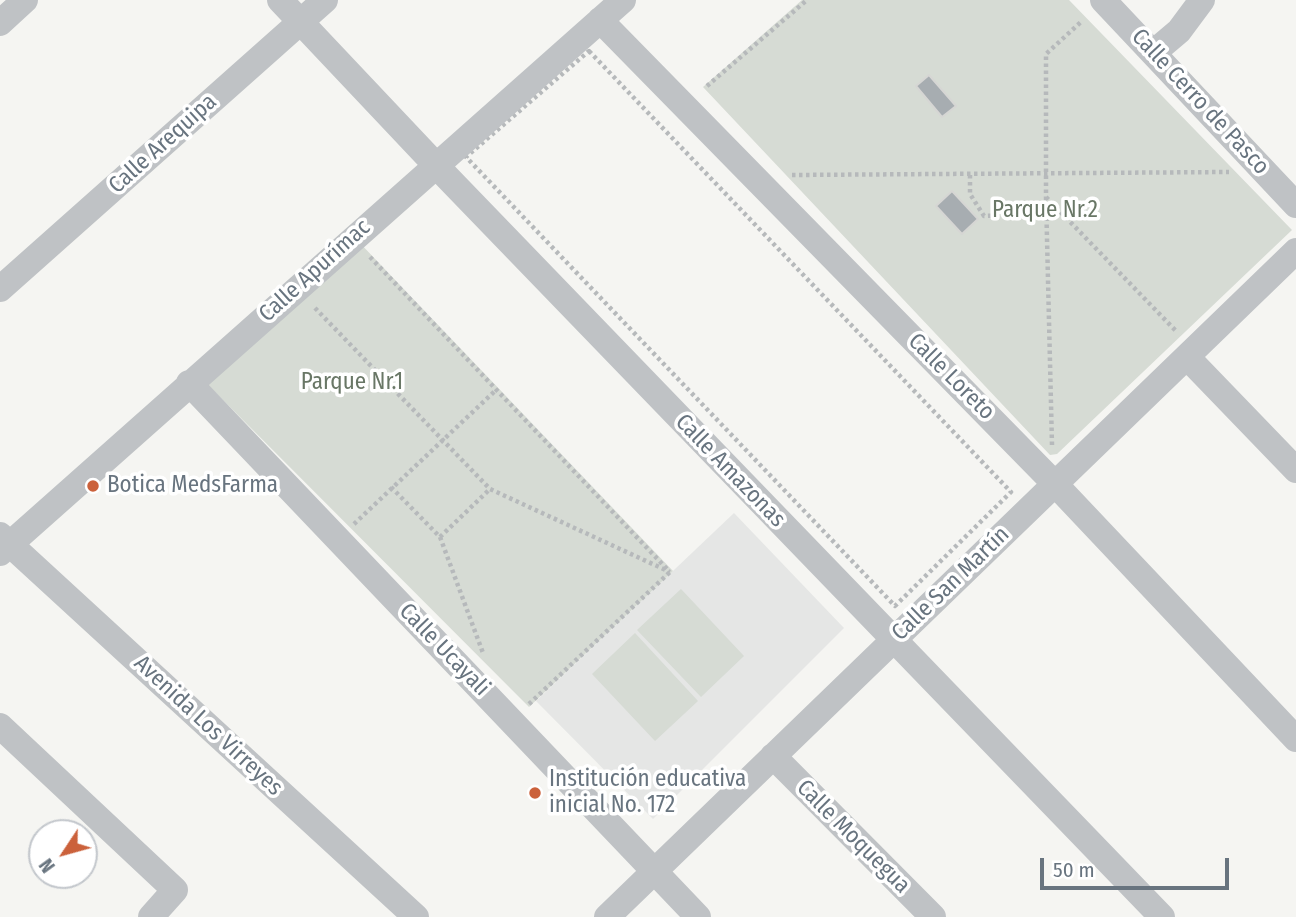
<!DOCTYPE html>
<html>
<head>
<meta charset="utf-8">
<style>
	body { margin:0 }
	#map { position:relative; width:1296px; height:917px; overflow:hidden; background:#f5f5f2; font-family:"Fira Sans Condensed",sans-serif }
	canvas { display:block }
	.north { position:absolute; left:28px; top:819px; width:70px; height:70px; box-sizing:border-box; background:#fff; border:2px solid #c3c7cc; border-radius:50%; rotate:234deg; font-size:19px; font-weight:700; line-height:28px; text-align:center; color:#68747f }
	.north::after { content:''; display:block; margin:auto; width:24px; height:32px; background:#cb613b; clip-path:polygon(50% 0,100% 100%,50% 72%,0 100%) }
	.scale { position:absolute; left:1040px; top:858px; width:189px; height:32px; box-sizing:border-box; border:4px solid #68747f; border-top:0; padding-left:9px; font-size:21px; line-height:24px; white-space:nowrap; color:#68747f; -webkit-text-stroke:5px #fff; paint-order:stroke }
</style>
</head>
<body>
<div id="map">
<canvas width="1296" height="917"></canvas>
<div class="north">N</div>
<div class="scale">50 m</div>
</div>
<script>
const c = document.querySelector('canvas').getContext('2d');
c.lineJoin = 'round';
function paint(path, color) {
  c.fillStyle = color;
  c.fill(path, 'evenodd');
}
function strokePath(path, color, width, dash) {
  c.strokeStyle = color;
  c.lineWidth = width;
  c.lineCap = dash ? 'butt' : 'round';
  c.setLineDash(dash || []);
  c.stroke(path);
}
function write(font, color, halo, rows, align = 'center') {
  c.font = font + ' "Fira Sans Condensed",sans-serif';
  c.lineWidth = 7;
  c.setLineDash([]);
  c.textBaseline = 'middle';
  c.strokeStyle = halo;
  c.fillStyle = color;
  for (const [text, x, y, turn = 0] of rows) {
    c.save();
    c.translate(x, y);
    c.rotate((+turn || 0) * Math.PI / 180);
    c.textAlign = isNaN(turn) ? turn : align;
    if (halo) c.strokeText(text, 0, 0);
    c.fillText(text, 0, 0);
    c.restore();
  }
}
paint(new Path2D(`
	M734,513L844,628L653,819L536,701Z`), '#e5e6e5');
paint(new Path2D(`
	M802,0H1069L1292,230L1057,454L1050,455L703,87Z
	M357,240L673,571L529,707L207,384Z
	M681,589L744,656L701,697L637,630Z
	M635,633L698,701L655,741L592,674Z`), '#d6dbd4');
const building = new Path2D(`
	M929,75L956,106L942,117L916,86Z
	M952,191L978,219L962,234L936,206Z`);
paint(building, '#a7adb1');
strokePath(building, '#d6d6d4', 2);
strokePath(new Path2D(`
	M589,51L1011,492L895,606L466,157Z
	M707,86L807,0
	M792,175L1229,172
	M970,175V194L984,216L1046,213
	M1046,197L1176,331
	M370,257L668,570
	M315,308L490,489L670,572
	M1052,445L1046,197V54L1082,21
	M391,487L440,537L483,653
	M354,524L496,390
	M440,537L490,489
	M529,704L670,572`), '#b6b9bb', 4.5, [3.5, 3.5]);
strokePath(new Path2D(`
	M280,0L448,178L1162,917
	M1103,0L1296,205
	M600,20L1055,484L1296,739
	M0,23L25,0
	M1153,53L1179,31L1202,0
	M0,289L325,0
	M1187,357L1296,470
	M189,383L698,917
	M0,535L416,917
	M0,553L623,0
	M0,726L175,890L151,917
	M773,756L933,917
	M607,917L1296,251`), '#bfc2c5', 26);
for (const [x, y, r, color] of [
	[93,486,7,"#cb613b"],
	[535,793,7,"#cb613b"]
]) {
  const dot = new Path2D();
  dot.arc(x, y, r, 0, 2 * Math.PI);
  c.fillStyle = color;
  c.fill(dot);
  strokePath(dot, '#fff', 2.5);
}
write('23px', '#68747f', '#fff', [
	["Calle Cerro de Pasco",1200,102,47],
	["Calle Arequipa",163,144,-42],
	["Calle Apurímac",315,271,-42],
	["Calle Loreto",951,377,45],
	["Calle Amazonas",730,471,46],
	["Calle San Martín",951,584,-44],
	["Calle Ucayali",444,650,46],
	["Avenida Los Virreyes",208,726,43],
	["Calle Moquegua",853,837,45]
]);
write('23px', '#697766', '#fff', [
	["Parque Nr.2",1045,211],
	["Parque Nr.1",352,383]
]);
write('23px', '#68747f', '#fff', [
	["Botica MedsFarma",107,486],
	["Institución educativa",549,780],
	["inicial No. 172",549,806]
], 'left');
</script>
</body>
</html>
